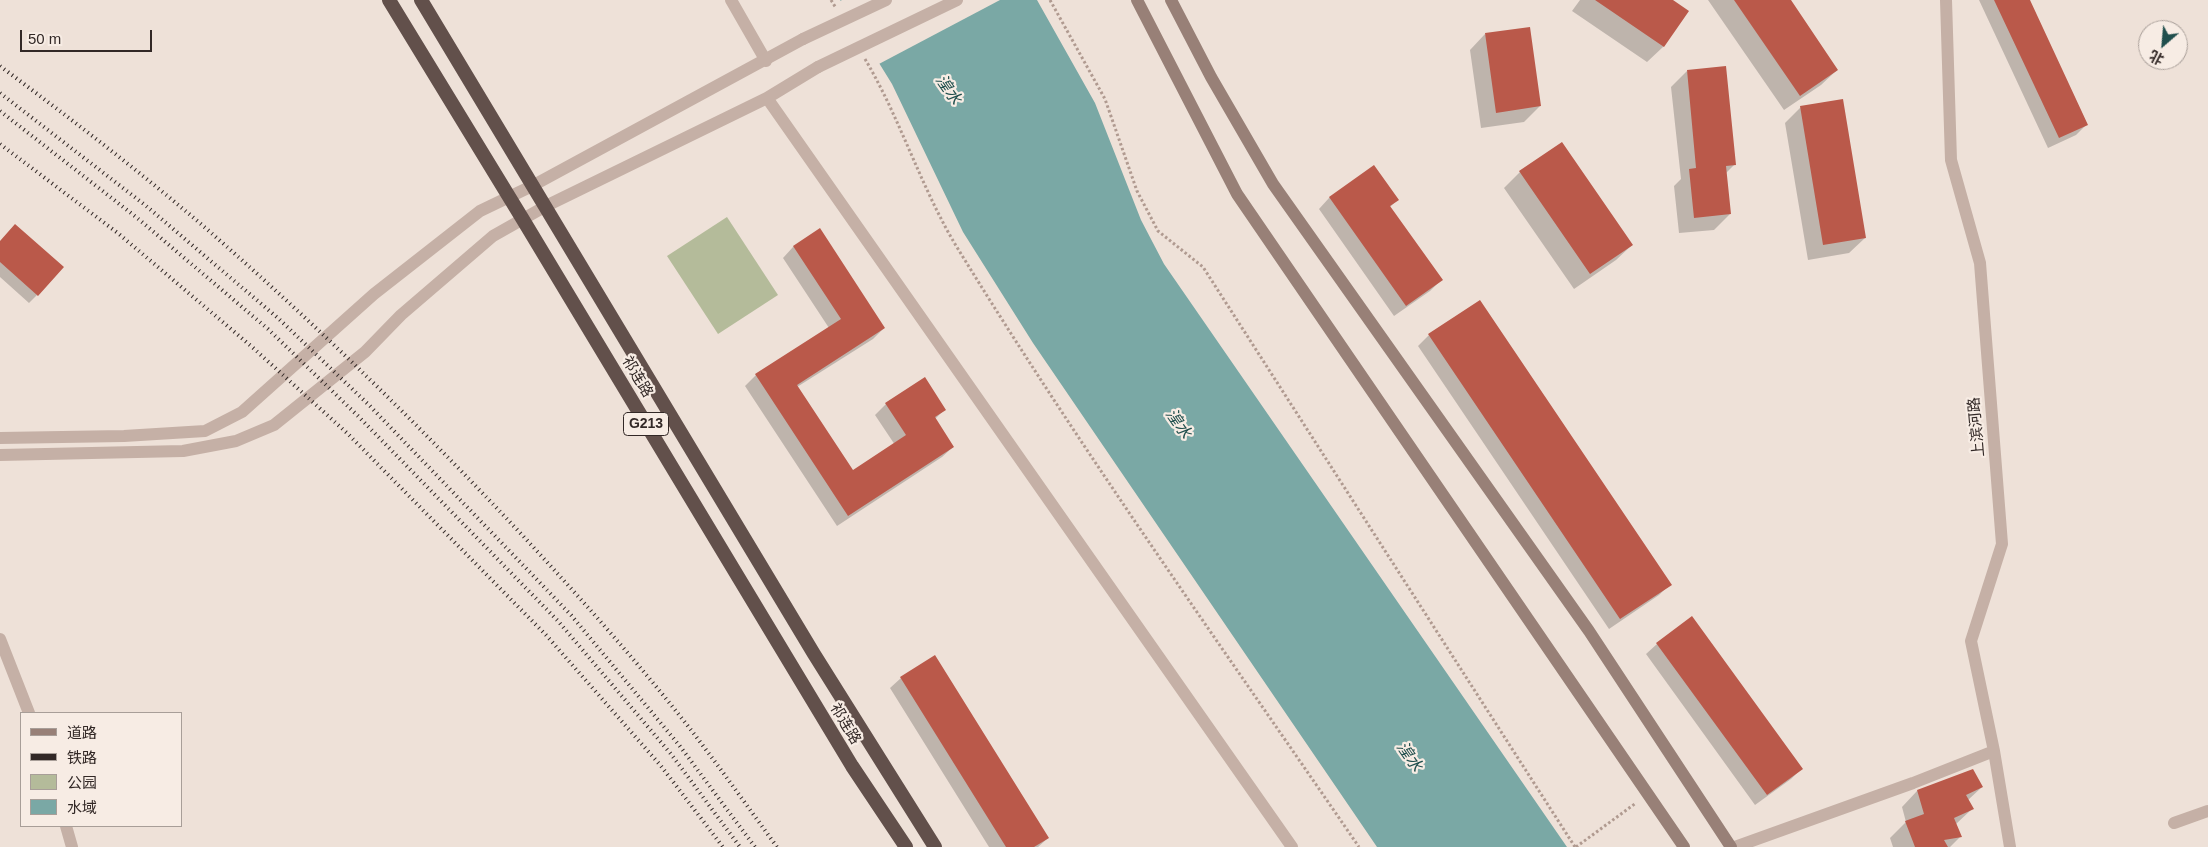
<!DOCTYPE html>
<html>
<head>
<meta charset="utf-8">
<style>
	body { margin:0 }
	#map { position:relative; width:2208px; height:847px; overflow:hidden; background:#eee1d8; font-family:Arial,"Noto Sans SC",sans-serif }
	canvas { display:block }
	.legend { position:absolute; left:20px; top:712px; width:162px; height:115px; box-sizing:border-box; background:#f7ece4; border:1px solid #a89e98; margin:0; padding:6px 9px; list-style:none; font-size:15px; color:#322826 }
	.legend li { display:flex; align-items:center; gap:10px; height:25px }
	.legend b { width:25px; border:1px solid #a89e98 }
	.north { position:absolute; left:2138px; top:20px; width:50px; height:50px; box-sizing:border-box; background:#f7ece4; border:1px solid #a89e98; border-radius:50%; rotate:207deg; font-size:14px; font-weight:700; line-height:20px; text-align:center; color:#322826 }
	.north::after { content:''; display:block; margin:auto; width:18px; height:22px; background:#204f4d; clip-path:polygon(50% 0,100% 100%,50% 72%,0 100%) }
	.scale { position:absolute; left:20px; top:30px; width:132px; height:22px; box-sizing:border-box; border:2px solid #322826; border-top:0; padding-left:6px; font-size:15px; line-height:18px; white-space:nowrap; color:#322826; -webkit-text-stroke:4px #f7ece4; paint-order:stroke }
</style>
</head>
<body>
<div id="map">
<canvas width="2208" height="847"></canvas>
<ul class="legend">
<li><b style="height:6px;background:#988077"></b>道路</li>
<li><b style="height:6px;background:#322826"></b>铁路</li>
<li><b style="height:14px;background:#b4bb9a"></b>公园</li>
<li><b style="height:14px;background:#7aa8a5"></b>水域</li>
</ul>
<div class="north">北</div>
<div class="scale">50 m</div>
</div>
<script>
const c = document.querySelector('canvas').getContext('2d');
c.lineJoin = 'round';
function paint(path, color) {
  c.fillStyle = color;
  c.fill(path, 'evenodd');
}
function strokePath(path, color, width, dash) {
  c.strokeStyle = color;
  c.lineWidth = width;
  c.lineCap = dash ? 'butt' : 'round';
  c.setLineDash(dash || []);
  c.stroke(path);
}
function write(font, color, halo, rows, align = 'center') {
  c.font = font + ' Arial,"Noto Sans SC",sans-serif';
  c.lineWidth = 4.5;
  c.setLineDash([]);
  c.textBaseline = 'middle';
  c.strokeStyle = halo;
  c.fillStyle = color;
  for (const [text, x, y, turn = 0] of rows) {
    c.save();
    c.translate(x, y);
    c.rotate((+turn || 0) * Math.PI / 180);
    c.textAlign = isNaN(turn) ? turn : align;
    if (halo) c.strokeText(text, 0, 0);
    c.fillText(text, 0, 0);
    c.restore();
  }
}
paint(new Path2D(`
	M727,217L778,295L718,334L667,256Z`), '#b4bb9a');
paint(new Path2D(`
	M840,0H1037L1095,103L1141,220L1164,264L1567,847H1377L1033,343L963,232L892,84Z`), '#7aa8a5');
paint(new Path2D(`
	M842,0H1000L877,65L838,2Z`), '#eee1d8');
paint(new Path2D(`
	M1580,0H1671L1687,11L1663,47L1647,62L1572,11Z
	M1708,0H1789L1837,70L1821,85L1784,110Z
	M1979,0H2029L2087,124L2076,135L2048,148Z
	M1485,34L1540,106L1524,122L1481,128L1470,50Z
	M1687,71L1735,164L1726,173L1730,214L1714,230L1679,233L1674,186L1681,179L1671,87Z
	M1801,107L1865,238L1849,253L1808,260L1785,123Z
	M1374,167L1397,200L1390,207L1441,280L1430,291L1394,316L1319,209L1329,198Z
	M1520,172L1632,245L1616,260L1574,289L1504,188Z
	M819,230L884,328L873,339L797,387L853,472L895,445L875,415L886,404L944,410L935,419L953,447L942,457L837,526L745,386L756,375L829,328L783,258L793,247Z
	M0,242L37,295L29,303L0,277Z
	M1479,302L1670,584L1659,595L1609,629L1418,346L1429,335Z
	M1657,644L1802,768L1791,779L1755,805L1646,654Z
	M901,678L1048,838L1038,847H989L890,688Z
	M1972,770L1982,787L1968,800L1972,809L1956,824L1960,837L1950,847H1893L1890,838L1906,822L1902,807L1917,791Z`), '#0003');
paint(new Path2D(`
	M1595,0H1673L1689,11L1664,47Z
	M1734,0H1791L1838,70L1800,96Z
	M1994,0H2030L2088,125L2059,138Z
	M1530,27L1541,106L1496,113L1485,33Z
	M1726,66L1736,165L1726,166L1731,214L1694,218L1689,169L1696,168L1687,70Z
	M1843,99L1866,238L1823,245L1800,106Z
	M1562,142L1633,245L1590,274L1519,171Z
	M1374,165L1399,200L1390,206L1443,280L1406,306L1329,197Z
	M15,224L64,267L38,296L0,262V241Z
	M820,228L885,328L797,385L853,470L906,435L885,403L925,377L946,410L935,417L954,447L848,516L755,374L841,319L793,246Z
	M1480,300L1672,585L1620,619L1428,334Z
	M1692,616L1803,769L1767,795L1656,643Z
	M935,655L1049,838L1034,847H1006L900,677Z
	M1973,769L1983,787L1966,795L1974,809L1954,818L1962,837L1944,840L1948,847H1915L1905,821L1924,814L1917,790Z`), '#ba594a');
strokePath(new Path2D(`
	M831,0L836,8
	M1050,0L1105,99L1137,191L1158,231L1203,267L1575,847
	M865,59C900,118 920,185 955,244C1081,450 1222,647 1359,847
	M1576,847L1636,803`), '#b09a90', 3, [2.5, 2.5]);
strokePath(new Path2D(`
	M731,0L766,61
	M1946,0L1951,160L1980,263L2002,544L1971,641L1994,751L2010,847
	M2174,823L2208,811
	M1735,847L1913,783L1994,751`), '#c5b0a6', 12);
strokePath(new Path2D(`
	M767,98L1292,847
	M0,438L124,436L205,431L242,412L374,294L480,211L532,186L803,39
	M0,455L183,451L236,441L274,425L365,352L401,315L493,236L546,206L767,98L818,67
	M0,639L29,713
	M66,826L72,847`), '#c5b0a6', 12);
strokePath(new Path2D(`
	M1137,0L1237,194L1684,847
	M1171,0L1211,77L1273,184L1589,631L1731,847`), '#988077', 12);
strokePath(new Path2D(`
	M389,0L522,218L852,766L906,847
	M421,0L814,654L935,847`), '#62504b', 14);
strokePath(new Path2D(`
	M0,66C71,119 142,173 209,231C320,328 424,430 524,537C584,602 644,669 698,739C725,775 751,811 777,847
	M0,93L145,205L279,319L369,405L571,615L679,745L755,847
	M0,111L136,217L268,329L358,416L558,621L671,754L740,847
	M0,144L119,234L251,346L347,433L546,635L661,766L723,847`), '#322826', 4, [1, 4]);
strokePath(new Path2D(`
	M803,39L886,0
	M818,67L957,0`), '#c5b0a6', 12);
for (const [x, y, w] of [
	[646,424,45]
]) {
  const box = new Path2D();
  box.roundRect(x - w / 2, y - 11.5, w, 23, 4);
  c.fillStyle = '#f7ece4';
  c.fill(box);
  strokePath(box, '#322826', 1);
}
write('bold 14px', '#322826', null, [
	["G213",646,424]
]);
write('15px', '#322826', '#f7ece4', [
	["祁连路",637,377,59],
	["上滨河路",1977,427,-95],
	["祁连路",845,724,59]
]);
write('italic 16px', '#204f4d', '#f7ece4', [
	["湟水",948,90,55],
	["湟水",1178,424,55],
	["湟水",1409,757,55]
]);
</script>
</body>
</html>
